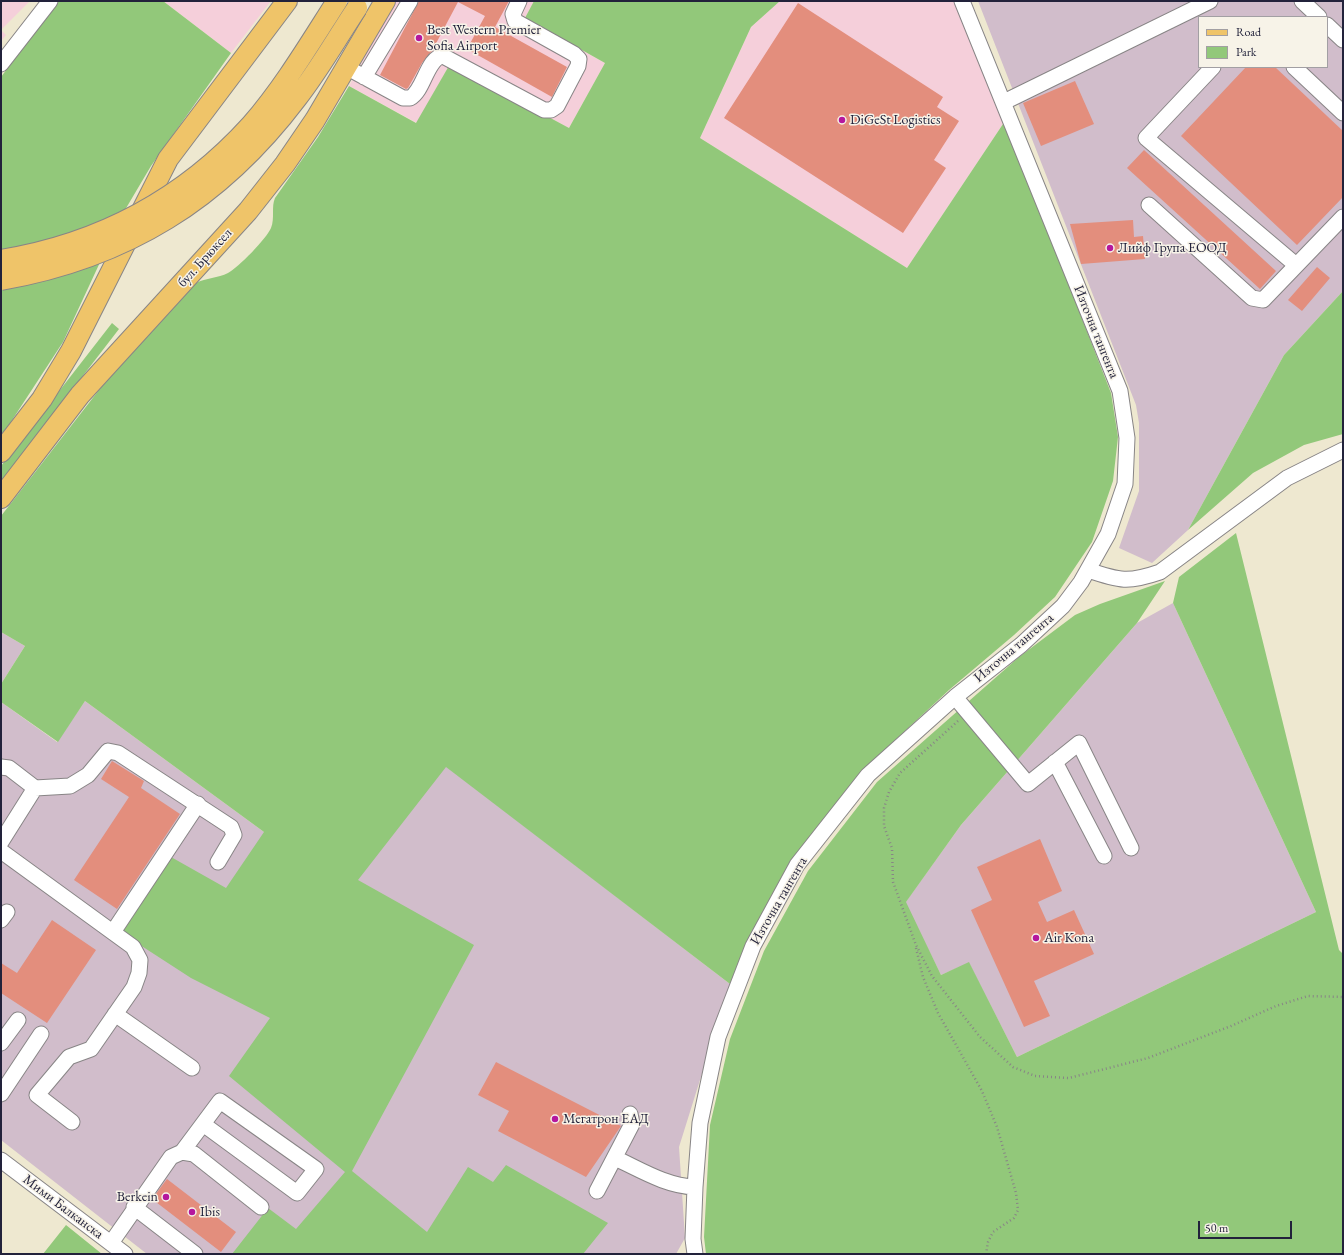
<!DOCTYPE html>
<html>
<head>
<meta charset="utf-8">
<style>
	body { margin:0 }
	#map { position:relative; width:1344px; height:1255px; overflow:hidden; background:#eee8d0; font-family:"EB Garamond",serif }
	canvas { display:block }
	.frame { position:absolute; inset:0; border:2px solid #22223b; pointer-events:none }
	.legend { position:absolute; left:1198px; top:16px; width:130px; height:52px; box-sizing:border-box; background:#f7f3e8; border:1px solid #a29fa3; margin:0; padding:5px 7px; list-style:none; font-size:12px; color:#22223b }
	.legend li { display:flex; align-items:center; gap:8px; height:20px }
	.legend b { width:20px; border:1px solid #a29fa3 }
	.scale { position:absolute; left:1198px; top:1221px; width:94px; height:18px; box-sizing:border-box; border:2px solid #22223b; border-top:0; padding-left:5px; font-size:12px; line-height:14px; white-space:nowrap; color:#22223b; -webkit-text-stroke:3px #f7f3e8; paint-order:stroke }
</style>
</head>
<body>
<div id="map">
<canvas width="1344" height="1255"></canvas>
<div class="frame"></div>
<ul class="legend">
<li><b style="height:5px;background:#efc469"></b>Road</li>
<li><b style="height:11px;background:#92c87a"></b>Park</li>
</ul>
<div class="scale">50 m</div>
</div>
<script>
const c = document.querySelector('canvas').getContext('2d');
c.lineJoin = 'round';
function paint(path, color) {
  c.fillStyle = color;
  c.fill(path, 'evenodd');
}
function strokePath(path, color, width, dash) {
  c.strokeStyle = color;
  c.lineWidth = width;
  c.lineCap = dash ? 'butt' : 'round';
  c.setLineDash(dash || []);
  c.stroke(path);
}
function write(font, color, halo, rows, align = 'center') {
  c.font = font + ' "EB Garamond",serif';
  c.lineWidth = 3;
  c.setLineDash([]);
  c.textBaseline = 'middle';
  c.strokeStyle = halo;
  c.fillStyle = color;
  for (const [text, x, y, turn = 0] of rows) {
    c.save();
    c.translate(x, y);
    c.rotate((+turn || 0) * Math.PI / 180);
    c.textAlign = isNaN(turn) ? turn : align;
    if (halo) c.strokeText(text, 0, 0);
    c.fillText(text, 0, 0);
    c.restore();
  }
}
paint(new Path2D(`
	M1,1H30L1,30L6,35L1,41Z
	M163,1H271L231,53Z
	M394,1H534L525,18L605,63L569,128L450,64L417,123L349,86Z
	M780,1H955L1005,121L907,268L700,138L751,27Z`), '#f5cfda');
paint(new Path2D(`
	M978,1H1343V291L1284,355L1188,530L1152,563L1119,548L1139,491V423L1136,405ZM1199,17H1327V67H1199Z
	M1173,603L1316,912L1017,1057L969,963L941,975L905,903L961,825L1137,623Z
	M1,632L25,646L1,684Z
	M85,701L264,832L446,766L730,984L679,1147L685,1238L676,1254H147L1,1140V702L57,742Z`), '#d1bdcb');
paint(new Path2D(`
	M58,1H163L231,53L151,166L122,215L63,342L3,434L1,432V77Z
	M534,1H780L751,27L700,138L907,268L1005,121L1111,393L1118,437L1113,481L1092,542L1055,597L1014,635L949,690L863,770L730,984L446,767L358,880L474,945L352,1171L427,1232L468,1167L493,1182L506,1165L608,1223L583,1254H232L268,1208L296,1229L345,1172L229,1076L270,1018L191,978L120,932L171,857L226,888L264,832L85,701L58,742L1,702V684L25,646L1,632V516L106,381L196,283C206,278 218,278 228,273C238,268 267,238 271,228C275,218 271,207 275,198L318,137L349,86L416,123L450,64L569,128L605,63L525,18Z
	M1343,291V434L1304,445L1253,473L1188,530L1284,355Z
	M112,323L119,329L1,482V466Z
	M1236,533L1339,950L1343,954V1254H706L704,1237L710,1125L730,1039L764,951L808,871L877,782L1019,657L1075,615L1100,604L1165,581L1137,623L961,825L906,902L941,975L969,962L1017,1057L1316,912L1173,603L1179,577Z
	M66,1225L102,1254H43Z`), '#92c87a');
paint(new Path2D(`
	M419,1H509L495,27L567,67L552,97L467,49L485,16L458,2L432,51L422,63L408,88L406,89L380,75Z
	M798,3L943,97L937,107L959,121L934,160L946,168L903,233L724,118Z
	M1246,67H1275L1343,131V197L1297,245L1181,136Z
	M1075,81L1094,124L1041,146L1023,103Z
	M1144,150L1276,271L1260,289L1127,168Z
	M1133,220L1134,237L1143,236L1145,259L1081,264L1070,224Z
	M1317,267L1330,278L1302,311L1288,300Z
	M112,761L144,781L141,788L180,814L117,909L74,880L129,797L101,779Z
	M1040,839L1062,891L1038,902L1047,922L1074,910L1094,954L1034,981L1050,1016L1024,1027L971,910L992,900L977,867Z
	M52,920L96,950L47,1023L1,993V963L17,973Z
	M496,1062L621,1126L586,1177L498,1131L509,1111L478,1095Z
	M167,1179L236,1232L221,1252L152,1199Z`), '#e38e7d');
const minor = new Path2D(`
	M1302,1L1319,17
	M1327,25L1343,40
	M1,64L50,1
	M346,67L403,98H410C424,91 427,57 443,56L544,110H551L557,106L578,66L579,59L574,54L515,21L513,14L519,1
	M1213,67L1146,138L1296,265
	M1294,67L1343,113
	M364,77L410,1
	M1004,102L1210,1
	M1149,205L1252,298L1263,300L1343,217
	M1088,570C1120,581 1128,583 1160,572L1287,478L1343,450
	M955,697L1028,784L1079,743L1131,848
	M1055,762L1104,856
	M1,767L9,768L35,788L70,786L88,775L108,751L118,753L231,827L234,835L218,862
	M1,842L35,788
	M1,851L133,947L140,960L139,973L134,987L91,1049L69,1057L37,1095L72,1122
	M1,920L7,912
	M113,932L198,804
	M115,1014L192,1068
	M1,1043L18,1020
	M1,1094L41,1034
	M182,1152L220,1101L316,1169L297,1193L203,1124
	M615,1158C641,1170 666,1186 695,1187
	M1,1160L125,1254
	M597,1191L632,1124L630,1114
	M134,1207L195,1254
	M111,1243L171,1157L182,1152L194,1154L261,1207
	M695,1254L693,1239L695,1187L700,1123L718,1037L753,946L797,865L868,775L955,697L1021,645L1063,606L1081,582L1108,534L1125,484L1127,438L1120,391L962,1`);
const major = new Path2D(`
	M1,452L42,399L71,351L168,159L287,1
	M1,498L80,395L248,211L285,164L315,120L385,1`);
strokePath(minor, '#888586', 17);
strokePath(major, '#888586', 22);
strokePath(new Path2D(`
	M958,721L900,773L889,792L884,808V826L892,848L893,882L916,945L932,976L980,1037L1013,1067L1035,1076L1069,1078L1148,1058L1231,1026L1276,1006L1308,996L1343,997
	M916,948L923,977L938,1013L982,1091L997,1127L1016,1193L1018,1210L1014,1218L993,1232L988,1242L986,1254`), '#888586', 2.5, [1, 3]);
strokePath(minor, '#fff', 15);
strokePath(major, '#efc469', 20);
const majorBridge = new Path2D(`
	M1,260C99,244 184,199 251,125C284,87 310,43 337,1
	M1,280C126,258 220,200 297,98C319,70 337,38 357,8`);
strokePath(majorBridge, '#888586', 22, []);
strokePath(majorBridge, '#efc469', 20);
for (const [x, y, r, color] of [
	[419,38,4,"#b5179e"],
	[842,120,4,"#b5179e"],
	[1110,248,4,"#b5179e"],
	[1036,938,4,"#b5179e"],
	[555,1119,4,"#b5179e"],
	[166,1197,4,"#b5179e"],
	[192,1212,4,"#b5179e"]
]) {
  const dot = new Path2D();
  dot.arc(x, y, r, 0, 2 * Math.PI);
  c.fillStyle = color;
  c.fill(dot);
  strokePath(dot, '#f7f3e8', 1.5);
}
write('14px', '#22223b', '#f7f3e8', [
	["Best Western Premier",427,30],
	["Sofia Airport",427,46],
	["DiGeSt Logistics",850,120],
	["Лийф Група ЕООД",1118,248],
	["Air Kona",1044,938],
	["Мегатрон ЕАД",563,1119],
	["Berkein",158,1197,"right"],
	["Ibis",200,1212]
], 'left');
write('14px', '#22223b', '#f7f3e8', [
	["бул. Брюксел",205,258,-48],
	["Източна тангента",1096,332,68],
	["Източна тангента",1014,648,-40],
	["Източна тангента",779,901,-60],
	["Мими Балканска",63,1207,37]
]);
</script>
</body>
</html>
